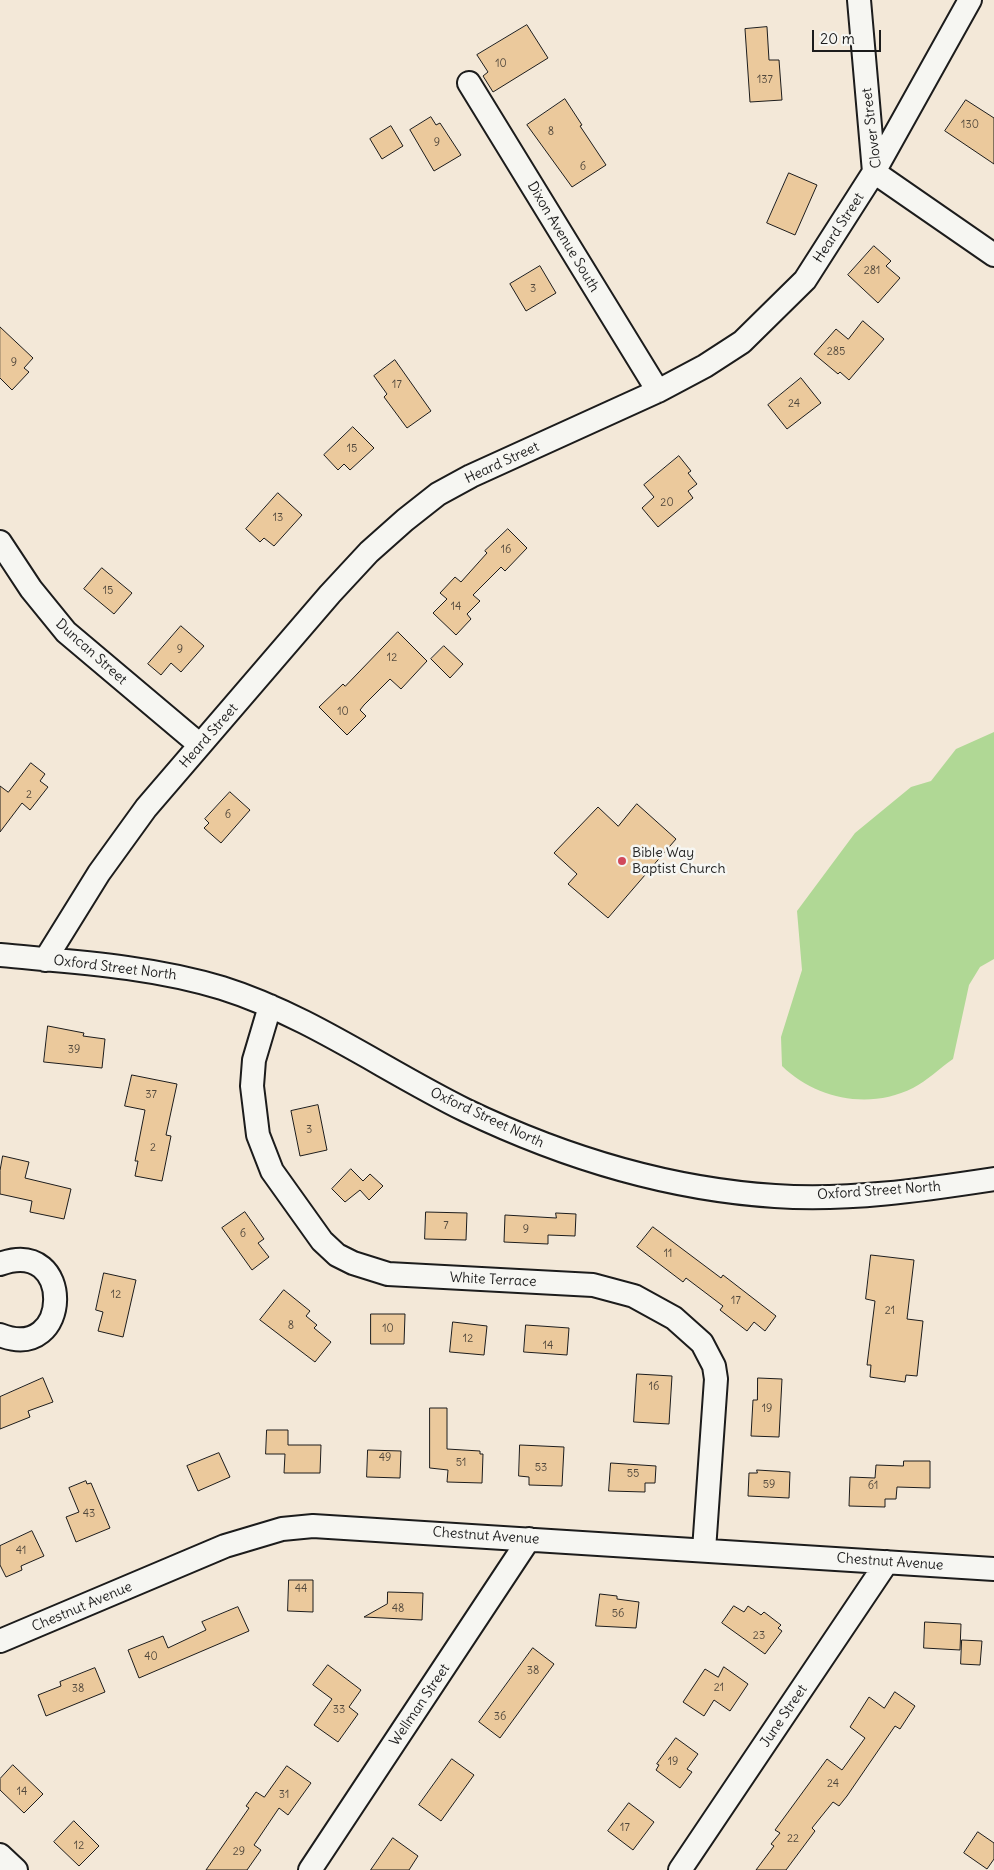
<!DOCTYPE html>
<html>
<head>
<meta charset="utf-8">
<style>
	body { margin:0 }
	#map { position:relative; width:994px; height:1870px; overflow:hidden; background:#f3e8d8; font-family:Delius,sans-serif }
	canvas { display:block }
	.scale { position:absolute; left:812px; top:30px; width:69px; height:22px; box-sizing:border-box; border:2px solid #1c1c1c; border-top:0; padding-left:6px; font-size:15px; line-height:18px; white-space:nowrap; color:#1c1c1c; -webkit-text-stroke:4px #f6f6f2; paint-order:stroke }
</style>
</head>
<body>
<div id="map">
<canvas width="994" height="1870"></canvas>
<div class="scale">20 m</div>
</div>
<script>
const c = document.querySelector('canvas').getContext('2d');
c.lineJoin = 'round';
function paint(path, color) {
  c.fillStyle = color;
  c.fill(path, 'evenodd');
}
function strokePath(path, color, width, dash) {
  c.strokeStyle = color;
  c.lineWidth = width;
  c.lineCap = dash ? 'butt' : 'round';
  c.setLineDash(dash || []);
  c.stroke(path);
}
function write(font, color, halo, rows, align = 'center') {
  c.font = font + ' Delius,sans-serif';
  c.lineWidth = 5;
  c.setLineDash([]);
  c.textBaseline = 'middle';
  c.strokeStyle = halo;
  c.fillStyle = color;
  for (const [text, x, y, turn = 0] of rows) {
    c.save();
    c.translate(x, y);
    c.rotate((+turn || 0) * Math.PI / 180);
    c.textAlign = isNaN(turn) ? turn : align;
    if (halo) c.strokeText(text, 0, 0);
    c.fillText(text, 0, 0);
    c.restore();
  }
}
paint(new Path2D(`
	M994,732V959L980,967L969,985L953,1059C940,1068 927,1081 913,1088C869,1110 816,1099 782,1066L781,1037L802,970L797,911L855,833L911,787L931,781L956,749Z`), '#b0d895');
const building = new Path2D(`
	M527,25L548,58L493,92L483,76L488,72L477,55Z
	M767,27L769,60H779L782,100L750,102L745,29Z
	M565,99L582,125L580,126L606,165L572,187L527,125Z
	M966,100L994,118V164L945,131Z
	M431,117L436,125L440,123L461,155L434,171L410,130Z
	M391,126L403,146L382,159L370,139Z
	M789,173L817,185L795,235L767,223Z
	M874,246L891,261L886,266L900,278L878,303L848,275Z
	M540,266L556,293L526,311L510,284Z
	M863,321L884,339L849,380L840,372L838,374L814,354L836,329L848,339Z
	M0,327L33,358L24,368L29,372L12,390L0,378Z
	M395,360L431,411L407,428L384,397L387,394L374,376Z
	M801,378L821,403L787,429L768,405Z
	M353,427L374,448L350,470L344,464L338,470L324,455Z
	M679,456L691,471L688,473L697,484L688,491L693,498L658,527L642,508L654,497L644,485Z
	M278,493L302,515L274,546L264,538L260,542L246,529Z
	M508,529L527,548L505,571L501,567L473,595L480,601L467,614L471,619L456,635L433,613L447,599L440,593L455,577L461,582L487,553L485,551Z
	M102,568L132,593L114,614L84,589Z
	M181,626L204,646L181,672L171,663L161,675L148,664Z
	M398,632L427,661L401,689L390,679L364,705L360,710L366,716L347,735L319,707L343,684L345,686Z
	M444,646L463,664L450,678L431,659Z
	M31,763L45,774L40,781L48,787L30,810L22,803L0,832V786L8,792Z
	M230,792L250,810L221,843L204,828L209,823L205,819Z
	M637,804L676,839L608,918L568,884L577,874L554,853L598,807L618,826Z
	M48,1026L84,1033L83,1036L105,1039L102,1068L44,1062Z
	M132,1075L177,1084L166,1135L171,1136L162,1181L135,1176L138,1161H135L145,1110L125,1106Z
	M318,1105L327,1150L300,1156L291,1111Z
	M3,1156L29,1162L25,1178L71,1189L64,1219L30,1212L32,1201L0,1194V1171Z
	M351,1169L363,1181L370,1174L383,1186L369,1200L360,1190L345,1202L332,1189Z
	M245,1212L264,1239L258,1243L269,1257L252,1270L222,1228Z
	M426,1212L467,1213L466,1240L425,1239Z
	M556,1213L576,1214L575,1236L548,1235V1244L504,1242L505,1215L556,1218Z
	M653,1227L721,1278L723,1275L776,1316L765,1331L754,1322L747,1331L720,1310L723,1306L686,1278L683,1282L637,1247Z
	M871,1255L914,1260L907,1319L923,1321L917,1376L906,1375L905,1382L870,1377L871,1365H867L875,1301L866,1299Z
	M104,1273L136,1280L123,1337L98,1331L103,1312L96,1310Z
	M284,1290L310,1311L306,1316L317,1325L314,1328L331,1342L315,1362L260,1320Z
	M371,1314H405L404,1344H371Z
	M453,1322L487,1326L484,1355L450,1352Z
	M526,1325L569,1328L567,1355L524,1352Z
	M637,1374L672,1376L669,1424L634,1422Z
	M43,1378L53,1402L28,1411L30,1417L0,1429V1397Z
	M758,1378L782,1379L779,1437L751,1436L753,1400H757Z
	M430,1408H447V1449L480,1451V1454H483L482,1483L447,1482L448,1470L430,1468Z
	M267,1430H288V1445H321L320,1473H284L285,1454H266Z
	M520,1445L564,1447L562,1486L529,1485V1477L519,1476Z
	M368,1450L401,1451L400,1478L367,1477Z
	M219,1453L230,1477L198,1491L187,1466Z
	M904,1461H930V1488L897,1487L896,1499H885V1507L849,1506L850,1477L875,1478L876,1465L903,1466Z
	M611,1463L656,1466L655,1483H645V1492L609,1491Z
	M757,1470L790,1472L789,1498L748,1496L749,1473H757Z
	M86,1481L87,1484L91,1483L110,1528L76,1542L66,1517L79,1512L69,1488Z
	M32,1531L44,1556L21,1566L22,1570L6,1577L0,1565V1546Z
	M289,1580H313V1612L288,1611Z
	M388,1592L423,1593L422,1620L364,1617L387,1604Z
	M600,1594L617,1596V1599L639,1602L636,1628L596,1626Z
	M734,1606L744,1612L748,1606L761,1615L764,1612L781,1625L778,1628L782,1631L765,1654L722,1623Z
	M238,1607L249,1631L139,1678L128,1650L163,1636L168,1648L206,1630L202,1622Z
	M925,1622L961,1624L960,1650L924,1648Z
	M962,1640L982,1641L980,1665L961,1664Z
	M533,1648L554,1664L500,1738L479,1722Z
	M328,1665L361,1690L349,1707L358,1714L338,1742L314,1725L332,1699L313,1685Z
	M724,1667L748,1684L730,1711L714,1700L704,1716L683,1702L705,1669L718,1677Z
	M95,1668L105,1692L46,1716L38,1695L61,1686L60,1682Z
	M895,1692L915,1706L900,1729L895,1726L847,1796L839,1806L833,1802L812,1828L815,1831L786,1870H756L774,1846L771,1844L780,1833L775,1830L827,1759L842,1770L865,1738L850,1727L869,1697L884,1708Z
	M676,1738L698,1754L687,1769L692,1772L680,1788L656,1770L659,1765L657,1764Z
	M452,1759L474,1775L441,1821L419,1805Z
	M13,1765L43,1794L24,1813L0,1790V1779Z
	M287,1766L311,1783L288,1815L279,1808L254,1845L261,1850L247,1870H206L249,1808L246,1806L256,1792L264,1797Z
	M629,1803L654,1822L633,1850L608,1831Z
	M74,1821L99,1846L79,1866L54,1842Z
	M978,1832L994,1843V1859L987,1869L964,1853Z
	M393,1838L418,1856L409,1870H371Z`);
paint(building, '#ebc99c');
strokePath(building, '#1c1c1c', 1);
const minor = new Path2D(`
	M859,0L874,172
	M469,83L658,391
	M874,172L994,255
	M0,542L31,589L66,632L200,745
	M0,955C74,962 150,966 222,988C308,1015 384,1070 465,1110C563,1157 667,1189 775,1196C849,1201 922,1190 994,1179
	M45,960L99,873L146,808L330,594L369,552L405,520L438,494L471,476L658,391L705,366L742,342L805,280L874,172L970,0
	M270,1006L254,1060L252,1086L258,1135L272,1171L322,1241L337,1255L353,1263L388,1274L593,1285L634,1296L674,1318L702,1343L714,1366L716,1379L704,1550
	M0,1264C75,1236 72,1364 0,1335
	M0,1641L225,1546L282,1529L313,1526L994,1569
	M0,1855L16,1870
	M310,1870L529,1539
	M680,1870L887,1562`);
strokePath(minor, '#1c1c1c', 26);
strokePath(minor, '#f6f6f2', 22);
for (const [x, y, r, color] of [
	[622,861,5,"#d1495b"]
]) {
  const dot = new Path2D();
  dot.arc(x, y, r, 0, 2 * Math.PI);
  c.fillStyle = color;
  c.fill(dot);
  strokePath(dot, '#f6f6f2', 2);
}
write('11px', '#50473c', null, [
	["10",501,64],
	["137",765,80],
	["130",970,125],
	["8",551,132],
	["9",437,143],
	["6",583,167],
	["281",872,271],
	["3",533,289],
	["285",836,352],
	["9",14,363],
	["17",397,385],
	["24",794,404],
	["15",352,449],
	["20",667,503],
	["13",278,518],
	["16",506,550],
	["15",108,591],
	["14",456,607],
	["9",180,650],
	["12",392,658],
	["10",343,712],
	["2",29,795],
	["6",228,815],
	["39",74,1050],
	["37",151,1095],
	["3",309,1130],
	["2",153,1148],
	["7",446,1226],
	["9",526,1230],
	["6",243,1234],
	["11",668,1254],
	["12",116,1295],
	["17",736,1301],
	["21",890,1311],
	["8",291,1326],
	["10",388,1329],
	["12",468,1339],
	["14",548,1346],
	["16",654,1387],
	["19",767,1409],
	["49",385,1458],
	["51",461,1463],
	["53",541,1468],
	["55",633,1474],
	["59",769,1485],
	["61",873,1486],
	["43",89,1514],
	["41",21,1551],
	["44",301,1589],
	["48",398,1609],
	["56",618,1614],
	["23",759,1636],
	["40",151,1657],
	["38",533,1671],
	["21",719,1688],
	["38",78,1689],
	["33",339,1710],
	["36",500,1717],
	["19",673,1762],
	["24",833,1784],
	["14",22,1792],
	["31",284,1795],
	["17",625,1828],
	["22",793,1839],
	["12",79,1846],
	["29",239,1852]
]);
write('14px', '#1c1c1c', '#f6f6f2', [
	["Clover Street",872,128,-97],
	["Heard Street",839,228,-57],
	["Dixon Avenue South",563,237,59],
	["Heard Street",502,463,-25],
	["Duncan Street",91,652,42],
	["Heard Street",209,736,-49],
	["Oxford Street North",115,968,7],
	["Oxford Street North",487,1118,25],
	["Oxford Street North",879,1191,-4],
	["White Terrace",493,1280,3],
	["Chestnut Avenue",486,1536,4],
	["Chestnut Avenue",890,1562,4],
	["Chestnut Avenue",82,1607,-23],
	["Wellman Street",420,1705,-56],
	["June Street",784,1716,-56]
]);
write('14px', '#1c1c1c', '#f6f6f2', [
	["Bible Way",632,853],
	["Baptist Church",632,869]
], 'left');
</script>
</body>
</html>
